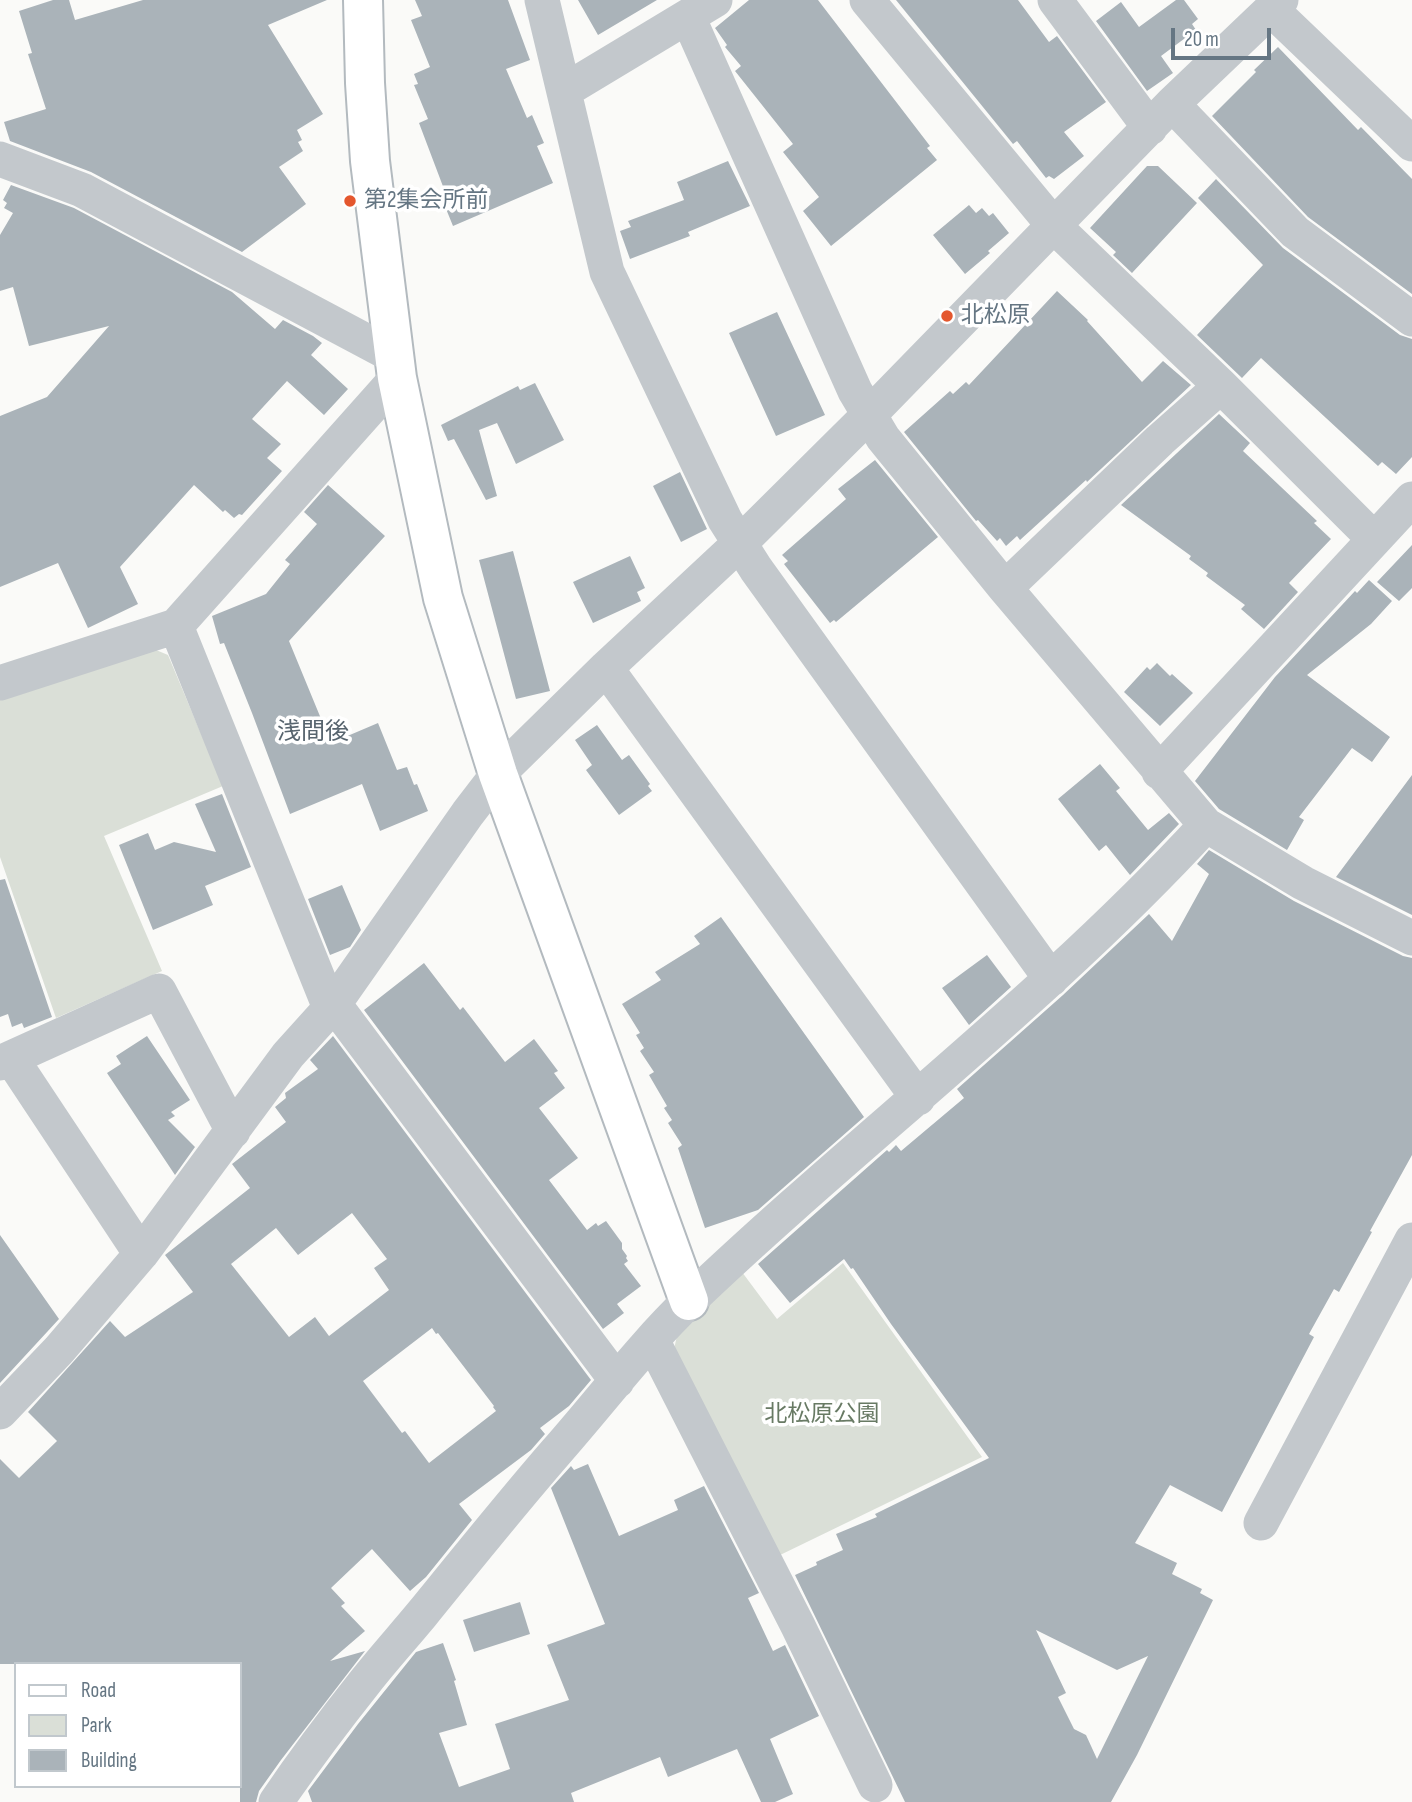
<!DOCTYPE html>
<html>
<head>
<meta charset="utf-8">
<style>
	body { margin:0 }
	#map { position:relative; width:1412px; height:1802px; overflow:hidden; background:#fafaf8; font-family:"Sofia Sans Condensed",sans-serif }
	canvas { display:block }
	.legend { position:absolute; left:14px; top:1662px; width:228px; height:126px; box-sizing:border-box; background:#fff; border:2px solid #c1c8cd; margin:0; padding:9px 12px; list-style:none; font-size:21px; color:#657683 }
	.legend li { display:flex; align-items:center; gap:14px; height:35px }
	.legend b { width:35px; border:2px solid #c1c8cd }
	.scale { position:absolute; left:1171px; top:28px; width:100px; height:32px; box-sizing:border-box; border:4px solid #657683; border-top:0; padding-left:9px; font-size:21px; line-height:24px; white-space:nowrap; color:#657683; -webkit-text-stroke:5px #fff; paint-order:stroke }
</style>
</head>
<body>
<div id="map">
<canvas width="1412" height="1802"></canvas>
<ul class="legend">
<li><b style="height:9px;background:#fff"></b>Road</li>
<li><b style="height:19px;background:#dadfd7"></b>Park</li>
<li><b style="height:19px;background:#aab3b9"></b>Building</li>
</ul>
<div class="scale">20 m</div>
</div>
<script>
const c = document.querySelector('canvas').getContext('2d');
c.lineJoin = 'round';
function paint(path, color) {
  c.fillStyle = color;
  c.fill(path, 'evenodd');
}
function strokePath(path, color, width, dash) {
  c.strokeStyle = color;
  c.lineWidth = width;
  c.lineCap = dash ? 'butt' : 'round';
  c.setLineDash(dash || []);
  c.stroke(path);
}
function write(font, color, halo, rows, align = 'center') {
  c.font = font + ' "Sofia Sans Condensed","Noto Sans JP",sans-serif';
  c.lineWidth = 7;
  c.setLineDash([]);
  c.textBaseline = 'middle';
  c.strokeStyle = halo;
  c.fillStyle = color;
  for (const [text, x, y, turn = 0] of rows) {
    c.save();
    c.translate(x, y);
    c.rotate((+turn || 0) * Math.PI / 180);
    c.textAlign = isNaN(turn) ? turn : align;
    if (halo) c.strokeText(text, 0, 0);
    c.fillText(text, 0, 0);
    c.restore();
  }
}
paint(new Path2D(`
	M156,650L168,655L223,786L104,836L162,971L56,1018L0,857V700Z
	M843,1263L982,1457L776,1557L673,1354L678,1331L739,1268L777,1319Z`), '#dadfd7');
paint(new Path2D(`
	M53,0H69L75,20L143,0H327L268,25L323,114L297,130L302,140L298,142L303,151L279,167L306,204L242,252L91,172L10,141L4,122L46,109L28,54L32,53L19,11Z
	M415,0H508L530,60L506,69L527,118L532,115L544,143L537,146L553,183L453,226L442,199L447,197L419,123L428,119L414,85L418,84L414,74L430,67L411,20L422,16Z
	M578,0H657L598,35Z
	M749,0H818L930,146L927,148L937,160L831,246L803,211L819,197L783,152L793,144L735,71L741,66L725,47L727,45L715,28Z
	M896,0H1018L1049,42L1057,36L1106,102L1064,132L1084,156L1054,179L1049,176L1046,178L1017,141L1013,144Z
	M1176,0H1184L1198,19L1192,24L1196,30L1161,56L1173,73L1147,91L1096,21L1121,2L1139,27Z
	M1278,47L1358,130L1361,127L1412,179V294L1308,217L1212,116L1256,72L1254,70Z
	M728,161L750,206L688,232L690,236L630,259L620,231L631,227L628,221L684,200L677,182Z
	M1147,166H1158L1197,203L1132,273L1113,255L1116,252L1090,228Z
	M1216,179L1283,248L1400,335L1412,339V457L1396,474L1382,462L1378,466L1261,358L1242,378L1197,335L1263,265L1198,198Z
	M11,185L74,208L232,292L275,329L283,320L313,336L322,343L311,355L348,389L324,415L287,381L252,419L281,444L267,458L282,471L242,515L239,514L234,518L225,510L223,512L194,485L120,567L138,604L88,628L58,563L0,587V416L47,397L109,326L29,346L13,287L0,291V235L13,213L4,208L7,203L3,200Z
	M969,205L976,213L982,208L989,216L993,213L1009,233L988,251L990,253L965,274L933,235Z
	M1057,291L1088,320L1087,321L1142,382L1163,361L1191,385L1087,482L1086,480L1020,540L1017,536L1006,546L1000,538L997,541L978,520L976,521L904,432L950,391L953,394L966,382L969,385Z
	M777,312L825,415L776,436L729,333Z
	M535,383L564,440L516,464L497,423L479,430L497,496L486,500L454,439L448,441L441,425L518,386L520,390Z
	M1219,414L1250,443L1243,451L1317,521L1314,523L1331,539L1289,583L1298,592L1264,629L1241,609L1245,605L1206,576L1208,573L1189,559L1191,556L1121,505Z
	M875,460L938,537L836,622L834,620L830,623L784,564L788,561L782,555L846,499L838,489Z
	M680,472L707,529L681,542L653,486Z
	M328,485L385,536L289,641L331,743L378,723L397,770L407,767L414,785L417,784L428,811L380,831L362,784L290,814L252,713L224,643L220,644L212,616L266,594L290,564L285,560L317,524L304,512Z
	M1412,545V588L1399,601L1377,582Z
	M513,551L550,691L516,699L479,560Z
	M630,556L645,588L637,592L641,601L593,623L573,582Z
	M1369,580L1392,601L1371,624L1307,675L1390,737L1372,762L1352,748L1299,817L1304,820L1287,850L1219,809L1195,781L1275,677L1355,591L1357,593Z
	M1157,663L1170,676L1172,674L1193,693L1160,726L1124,692L1147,667L1150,670Z
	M597,725L622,760L629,755L650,784L648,786L652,791L619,815L586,770L592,765L575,740Z
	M1100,764L1120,788L1116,791L1148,830L1169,813L1179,824L1130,875L1106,845L1099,851L1058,799Z
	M1412,775V915L1336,877Z
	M222,794L251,867L205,886L213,905L153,930L119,845L148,833L155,850L174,842L216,852L195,804Z
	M1209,850L1294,901L1403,956L1412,958V1155L1370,1231L1372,1232L1339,1292L1334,1289L1309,1334L1314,1337L1222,1512L1170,1485L1135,1543L1177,1563L1172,1574L1202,1589L1200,1593L1213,1600L1137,1755L1111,1802H905L795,1575L817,1565L816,1562L843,1550L836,1534L877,1517L875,1514L989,1458L891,1324L853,1268L851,1269L844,1259L790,1303L758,1264L887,1150L889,1152L896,1145L901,1151L964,1098L957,1089L1063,995L1149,914L1172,941L1209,874L1197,864ZM1036,1630L1117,1670L1148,1656L1097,1759L1086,1735L1074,1729L1058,1697L1066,1693Z
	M5,879L52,1017L24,1028L22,1023L12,1027L8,1014L0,1017V880Z
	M342,885L361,930L350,947L330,955L308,899Z
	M721,917L864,1117L758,1210L705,1228L678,1148L682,1145L668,1123L672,1120L664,1108L667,1106L649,1075L654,1072L640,1051L644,1048L636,1035L640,1033L622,1004L661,980L655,972L700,944L694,936Z
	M987,955L1011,987L969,1025L942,988Z
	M424,963L460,1010L463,1007L505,1062L534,1039L558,1071L554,1073L565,1088L539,1108L578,1158L549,1180L587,1230L596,1223L598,1226L606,1221L622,1243V1249L627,1256L626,1258L628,1261L624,1264L641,1286L617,1304L624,1313L603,1329L364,1010Z
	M147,1036L190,1100L171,1112L175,1116L168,1120L195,1147L175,1175L107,1073L121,1064L116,1056Z
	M333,1036L591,1380L569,1406L540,1428L545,1434L531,1450L459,1504L472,1520L426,1577L410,1591L372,1549L331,1588L345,1603L341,1606L365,1631L330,1661L365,1651L281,1760L259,1791L256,1802H240V1664H0V1459L19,1478L57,1441L28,1412L110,1321L125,1337L193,1292L165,1255L250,1188L232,1164L286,1122L275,1107L286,1098L285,1093L318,1069L310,1060ZM352,1213L387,1259L374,1268L389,1290L329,1336L315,1317L289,1337L231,1264L276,1228L298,1255ZM432,1328L436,1334L438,1333L494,1406L493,1407L496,1411L429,1463L405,1431L402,1433L363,1381Z
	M0,1235L59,1319L0,1383Z
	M588,1464L619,1536L678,1510L674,1500L704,1486L759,1593L748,1598L773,1651L785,1645L819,1716L770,1739L793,1794L775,1802H761L737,1749L668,1777L660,1757L571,1793L574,1802H312L308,1791L358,1724L416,1652L443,1643L456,1680L454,1681L467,1725L439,1733L459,1787L510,1769L495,1724L569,1700L547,1645L605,1624L551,1488L571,1466L574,1470Z
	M520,1602L530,1634L474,1652L463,1620Z`), '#aab3b9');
const secondary = new Path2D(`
	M363,0L365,83L370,161L397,378L443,598L498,774L689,1301`);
strokePath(secondary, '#b3babf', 42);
strokePath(new Path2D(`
	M542,0L607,272L725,520L756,569L1051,979
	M867,0L1055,227L1221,386L1374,539
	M1055,0L1150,128
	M1271,9L1412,144
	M688,17L855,391L883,438L1005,588L1206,825L1303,883L1412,938
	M564,91L715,0
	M1172,104L1295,232L1412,319
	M0,159L82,190L394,356
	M1005,588L1160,440L1221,386
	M176,626L330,1008
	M606,668L918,1098
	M0,683L176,626L397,378
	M1159,772L1412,499
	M334,1004L617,1381
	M11,1058L141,1254
	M0,1063L159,991L233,1131
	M652,1340L798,1626L875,1785
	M0,1412L59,1350L141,1254L288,1055L334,1004L468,813L498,774L606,668L740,543L869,415L1172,104L1281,0
	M1261,1523L1412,1240
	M276,1802C304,1761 334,1721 365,1682C383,1659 403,1637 422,1614C466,1560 510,1505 556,1452C601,1401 642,1346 691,1299C860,1138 1048,997 1206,825`), '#c3c8cc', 35);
strokePath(secondary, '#fff', 38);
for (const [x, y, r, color] of [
	[350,201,7,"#e4572e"],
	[947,316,7,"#e4572e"]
]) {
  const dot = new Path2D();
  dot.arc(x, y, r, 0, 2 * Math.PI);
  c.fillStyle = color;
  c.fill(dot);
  strokePath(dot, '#fff', 2.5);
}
write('23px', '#657683', '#fff', [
	["第2集会所前",364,201],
	["北松原",961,316]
], 'left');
write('23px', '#687a64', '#fff', [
	["北松原公園",822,1415]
]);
write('24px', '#57646e', '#fff', [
	["浅間後",313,733]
]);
</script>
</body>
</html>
